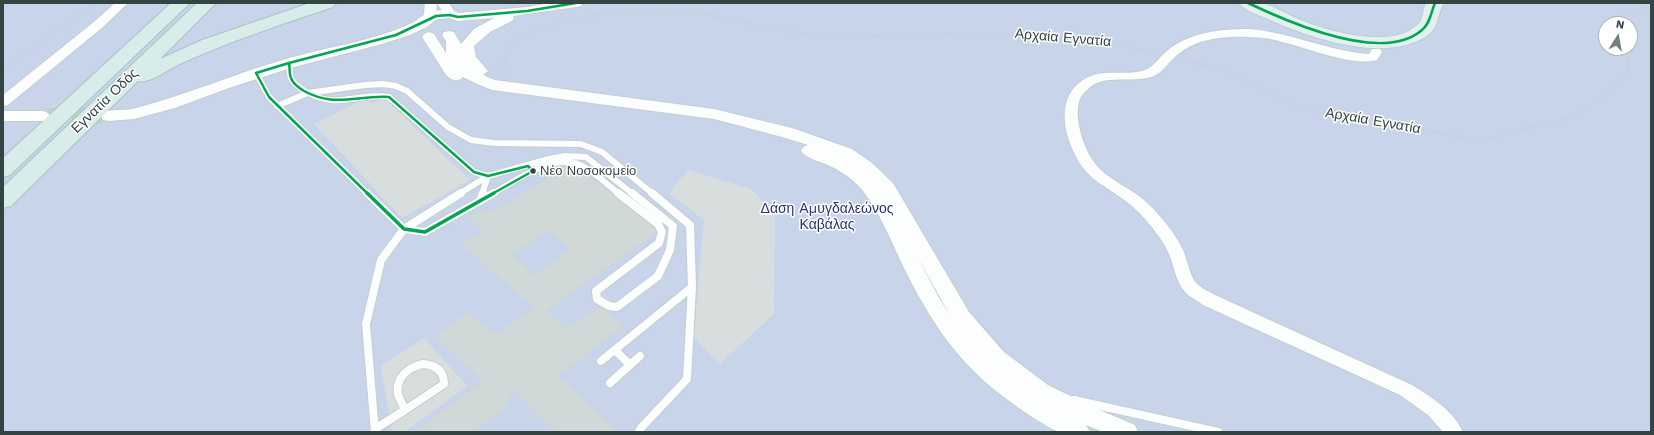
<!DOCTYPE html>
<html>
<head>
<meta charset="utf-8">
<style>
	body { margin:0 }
	#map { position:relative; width:1654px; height:435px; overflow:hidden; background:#e8efef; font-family:"Work Sans",sans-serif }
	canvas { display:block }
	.frame { position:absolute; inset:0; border:4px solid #344442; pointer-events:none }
	.north { position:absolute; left:1598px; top:16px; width:40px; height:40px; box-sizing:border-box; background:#fff; border:1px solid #aeb4b3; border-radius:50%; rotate:11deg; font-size:11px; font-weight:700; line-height:16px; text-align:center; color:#344442 }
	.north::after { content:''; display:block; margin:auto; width:14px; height:18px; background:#73807f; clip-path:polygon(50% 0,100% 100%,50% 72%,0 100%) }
</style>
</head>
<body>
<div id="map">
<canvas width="1654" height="435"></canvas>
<div class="frame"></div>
<div class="north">N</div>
</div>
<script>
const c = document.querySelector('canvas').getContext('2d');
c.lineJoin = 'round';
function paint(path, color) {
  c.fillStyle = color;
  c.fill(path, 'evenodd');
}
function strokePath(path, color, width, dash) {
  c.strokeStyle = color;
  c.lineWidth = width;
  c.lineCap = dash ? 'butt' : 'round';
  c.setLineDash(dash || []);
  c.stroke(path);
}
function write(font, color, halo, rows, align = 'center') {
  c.font = font + ' "Work Sans",sans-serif';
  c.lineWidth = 3;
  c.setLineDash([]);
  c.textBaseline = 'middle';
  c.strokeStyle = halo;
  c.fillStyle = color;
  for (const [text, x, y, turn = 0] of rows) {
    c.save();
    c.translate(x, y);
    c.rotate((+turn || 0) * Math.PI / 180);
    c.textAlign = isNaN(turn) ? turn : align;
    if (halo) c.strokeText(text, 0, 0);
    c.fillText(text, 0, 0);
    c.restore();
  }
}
paint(new Path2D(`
	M3,3H1651V432H3ZM1606,24H1630V48H1606Z`), '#c8d4ea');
paint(new Path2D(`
	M366,98L372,104L384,98L470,180L402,218L314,124Z
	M688,170L751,189L775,212L774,314L720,364L696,339L694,335L704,220L669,193Z
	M424,338L467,386L404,432H392L381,366Z`), '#d8dede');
const building = new Path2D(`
	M566,167L582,171L655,229L656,233L547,310L567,329L599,306L624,326L558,376L618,432H555L512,390L506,408L472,432H414L483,381L435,336L468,312L495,335L534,307L461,245L483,232L468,218L482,210H496ZM549,231L570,249L534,275L512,255Z`);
paint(building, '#d0d8d8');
strokePath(building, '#ced7d6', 1);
strokePath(new Path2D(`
	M48,116H102`), '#c4cdcc', 16, [16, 8]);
const serviceFar1 = new Path2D(`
	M289,63C290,68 289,74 291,78C293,84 300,88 305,91C337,111 357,92 389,97L474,172L488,176L549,159L565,156L586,157L633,194
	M256,73L269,97L368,194
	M277,106L308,93L365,85L383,84L396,86L407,91L448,127L471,140L494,143L581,144L602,152L653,194
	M459,194L488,176L482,194
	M492,194C515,181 552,153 580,165C591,169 609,186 619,194`);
const service = new Path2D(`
	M367,193L404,229L425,232L494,193
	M618,193L658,224L662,232L659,243L596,291L597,299L609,306L617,307L658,276L670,250L673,226L632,193
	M480,201L483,193
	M615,350L630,365
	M601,361L692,287
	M423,364C436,365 444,371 444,384L405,410C403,405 400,400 398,395C395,378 408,367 423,364Z
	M610,383L640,356
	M1074,400L1218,432
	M375,429L405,410
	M375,432L366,324L381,260L404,229L461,193
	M639,432L640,429L687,379L692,287L690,225L652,193`);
const minor = new Path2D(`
	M115,3H128L103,27L8,105L3,106V95L95,21Z
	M425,3H437L436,14L430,24H422L420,21L424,14Z
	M437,3H449L456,14L454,17H446Z
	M1249,29C1290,32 1327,51 1369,54L1372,49H1380L1382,52L1377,60C1355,67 1310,49 1286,43C1274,39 1261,37 1248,37C1222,36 1193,39 1174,58C1167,64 1163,72 1154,76C1136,83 1113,76 1097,83C1090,86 1081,94 1079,102C1074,119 1084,149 1094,162C1106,179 1129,187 1144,200C1158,212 1176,234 1183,250C1188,261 1189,275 1197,284C1202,288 1209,292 1215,295L1412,385C1431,397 1453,410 1463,432H1443L1428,415L1400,395L1203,305C1198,301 1190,297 1186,293C1176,283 1174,266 1169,254C1165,244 1157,234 1151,226C1142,215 1131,204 1120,197C1108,188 1093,181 1084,169C1066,145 1052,100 1083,80C1102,67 1125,77 1145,70C1155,66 1160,56 1168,50C1190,32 1221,29 1249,29Z
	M3,111H43L48,113L50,116L48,119L43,121H3Z`);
const tertiary = new Path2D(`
	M550,3H583L581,6L576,7L513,16L514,18L512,21L490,32L474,46L476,57L488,71L483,75L495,80L714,109L792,128L852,149L872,163L893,183L969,312L1004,352L1048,385L1095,408L1135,425L1138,432H1103L1086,425L1090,432C1080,432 1069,434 1060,432C1050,430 1017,407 1008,400C958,364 930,321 903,266C891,241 880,213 863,191C855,181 844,173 832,167C823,162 806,159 801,151L803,147L808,145L782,137L714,119L492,90L475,83L463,77L461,79C455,81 451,80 446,75L422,37L424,34L429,32L434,34L446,53V41L442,35L444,32L449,31L454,32L461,44L474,29L494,18L458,21L449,18L440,19L434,21L427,27L410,35L382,44L294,67L229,88L175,108L134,119L109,121L103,120L101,116L103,112C114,109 126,111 136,108C186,95 234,74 283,60C315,50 349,45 380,35C391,32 401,28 412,23C416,21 420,17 424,15C434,9 449,9 459,13L527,7ZM917,256L951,317L938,296Z`);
const primary = new Path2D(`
	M1239,3C1246,3 1254,2 1261,3C1270,4 1292,17 1303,21C1331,32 1392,49 1417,25C1424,20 1422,10 1426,3H1444C1436,16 1440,28 1425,37C1384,63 1309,38 1268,19C1259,15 1245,11 1239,3Z`);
const motorway = new Path2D(`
	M171,3H190L10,175L3,177V158Z
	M197,3H216L160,59L202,40L310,3H336L333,7C282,24 231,41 182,63C170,68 150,84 138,81L11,206L3,208V187Z`);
strokePath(serviceFar1, '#c5cdcd', 8);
strokePath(service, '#c5cdcd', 10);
strokePath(minor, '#c5cdcd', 2);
strokePath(tertiary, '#c5cdcd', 2);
strokePath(primary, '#b5d1d0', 2);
strokePath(motorway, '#a4c6c4', 2);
strokePath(new Path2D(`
	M1616,24L1615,19C1624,9 1638,8 1651,8
	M1184,59L1237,75L1299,108L1319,112L1362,116L1467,139L1498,137L1510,132L1555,123L1580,112L1612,90L1624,76L1628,66V48
	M3,71L49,34L72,20L94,3
	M506,74L503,72C504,60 508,46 518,39C550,16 640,8 679,11C732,16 780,34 835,37C865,38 894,34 924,34C1002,33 1079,36 1156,52`), '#c9d0cf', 2, [1.5, 1.5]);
strokePath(serviceFar1, '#fcfdfd', 6);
strokePath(service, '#fcfdfd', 8);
paint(minor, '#fcfdfd');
paint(tertiary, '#fcfdfd');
paint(primary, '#e3f0f0');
paint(motorway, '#d8ecea');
strokePath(new Path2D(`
	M1248,3C1288,22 1383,64 1422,30C1430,24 1431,12 1435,3
	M289,63L396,35L436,16L450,15L458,17L527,11L576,3
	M368,194L269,97L256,73L289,63C290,68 289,74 291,78C293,84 299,88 304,91C335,108 357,95 389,97L474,172L488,176L528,166L533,171L492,194`), '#00a651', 2.5);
strokePath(new Path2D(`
	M367,193L404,229L425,232L494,193`), '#00a651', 3.5);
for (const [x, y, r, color] of [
	[533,171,3.5,"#344442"]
]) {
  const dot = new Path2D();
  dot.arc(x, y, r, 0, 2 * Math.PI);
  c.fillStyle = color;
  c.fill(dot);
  strokePath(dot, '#fff', 1.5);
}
write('13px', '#344442', '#fff', [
	["Νέο Νοσοκομείο",540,171]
], 'left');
write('14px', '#344442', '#fff', [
	["Αρχαία Εγνατία",1063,38,5],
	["Εγνατία Οδός",105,101,-44],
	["Αρχαία Εγνατία",1373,121,10]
]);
write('14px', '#293175', '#fff', [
	["Δάση Αμυγδαλεώνος",827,209],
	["Καβάλας",827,225]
]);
</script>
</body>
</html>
